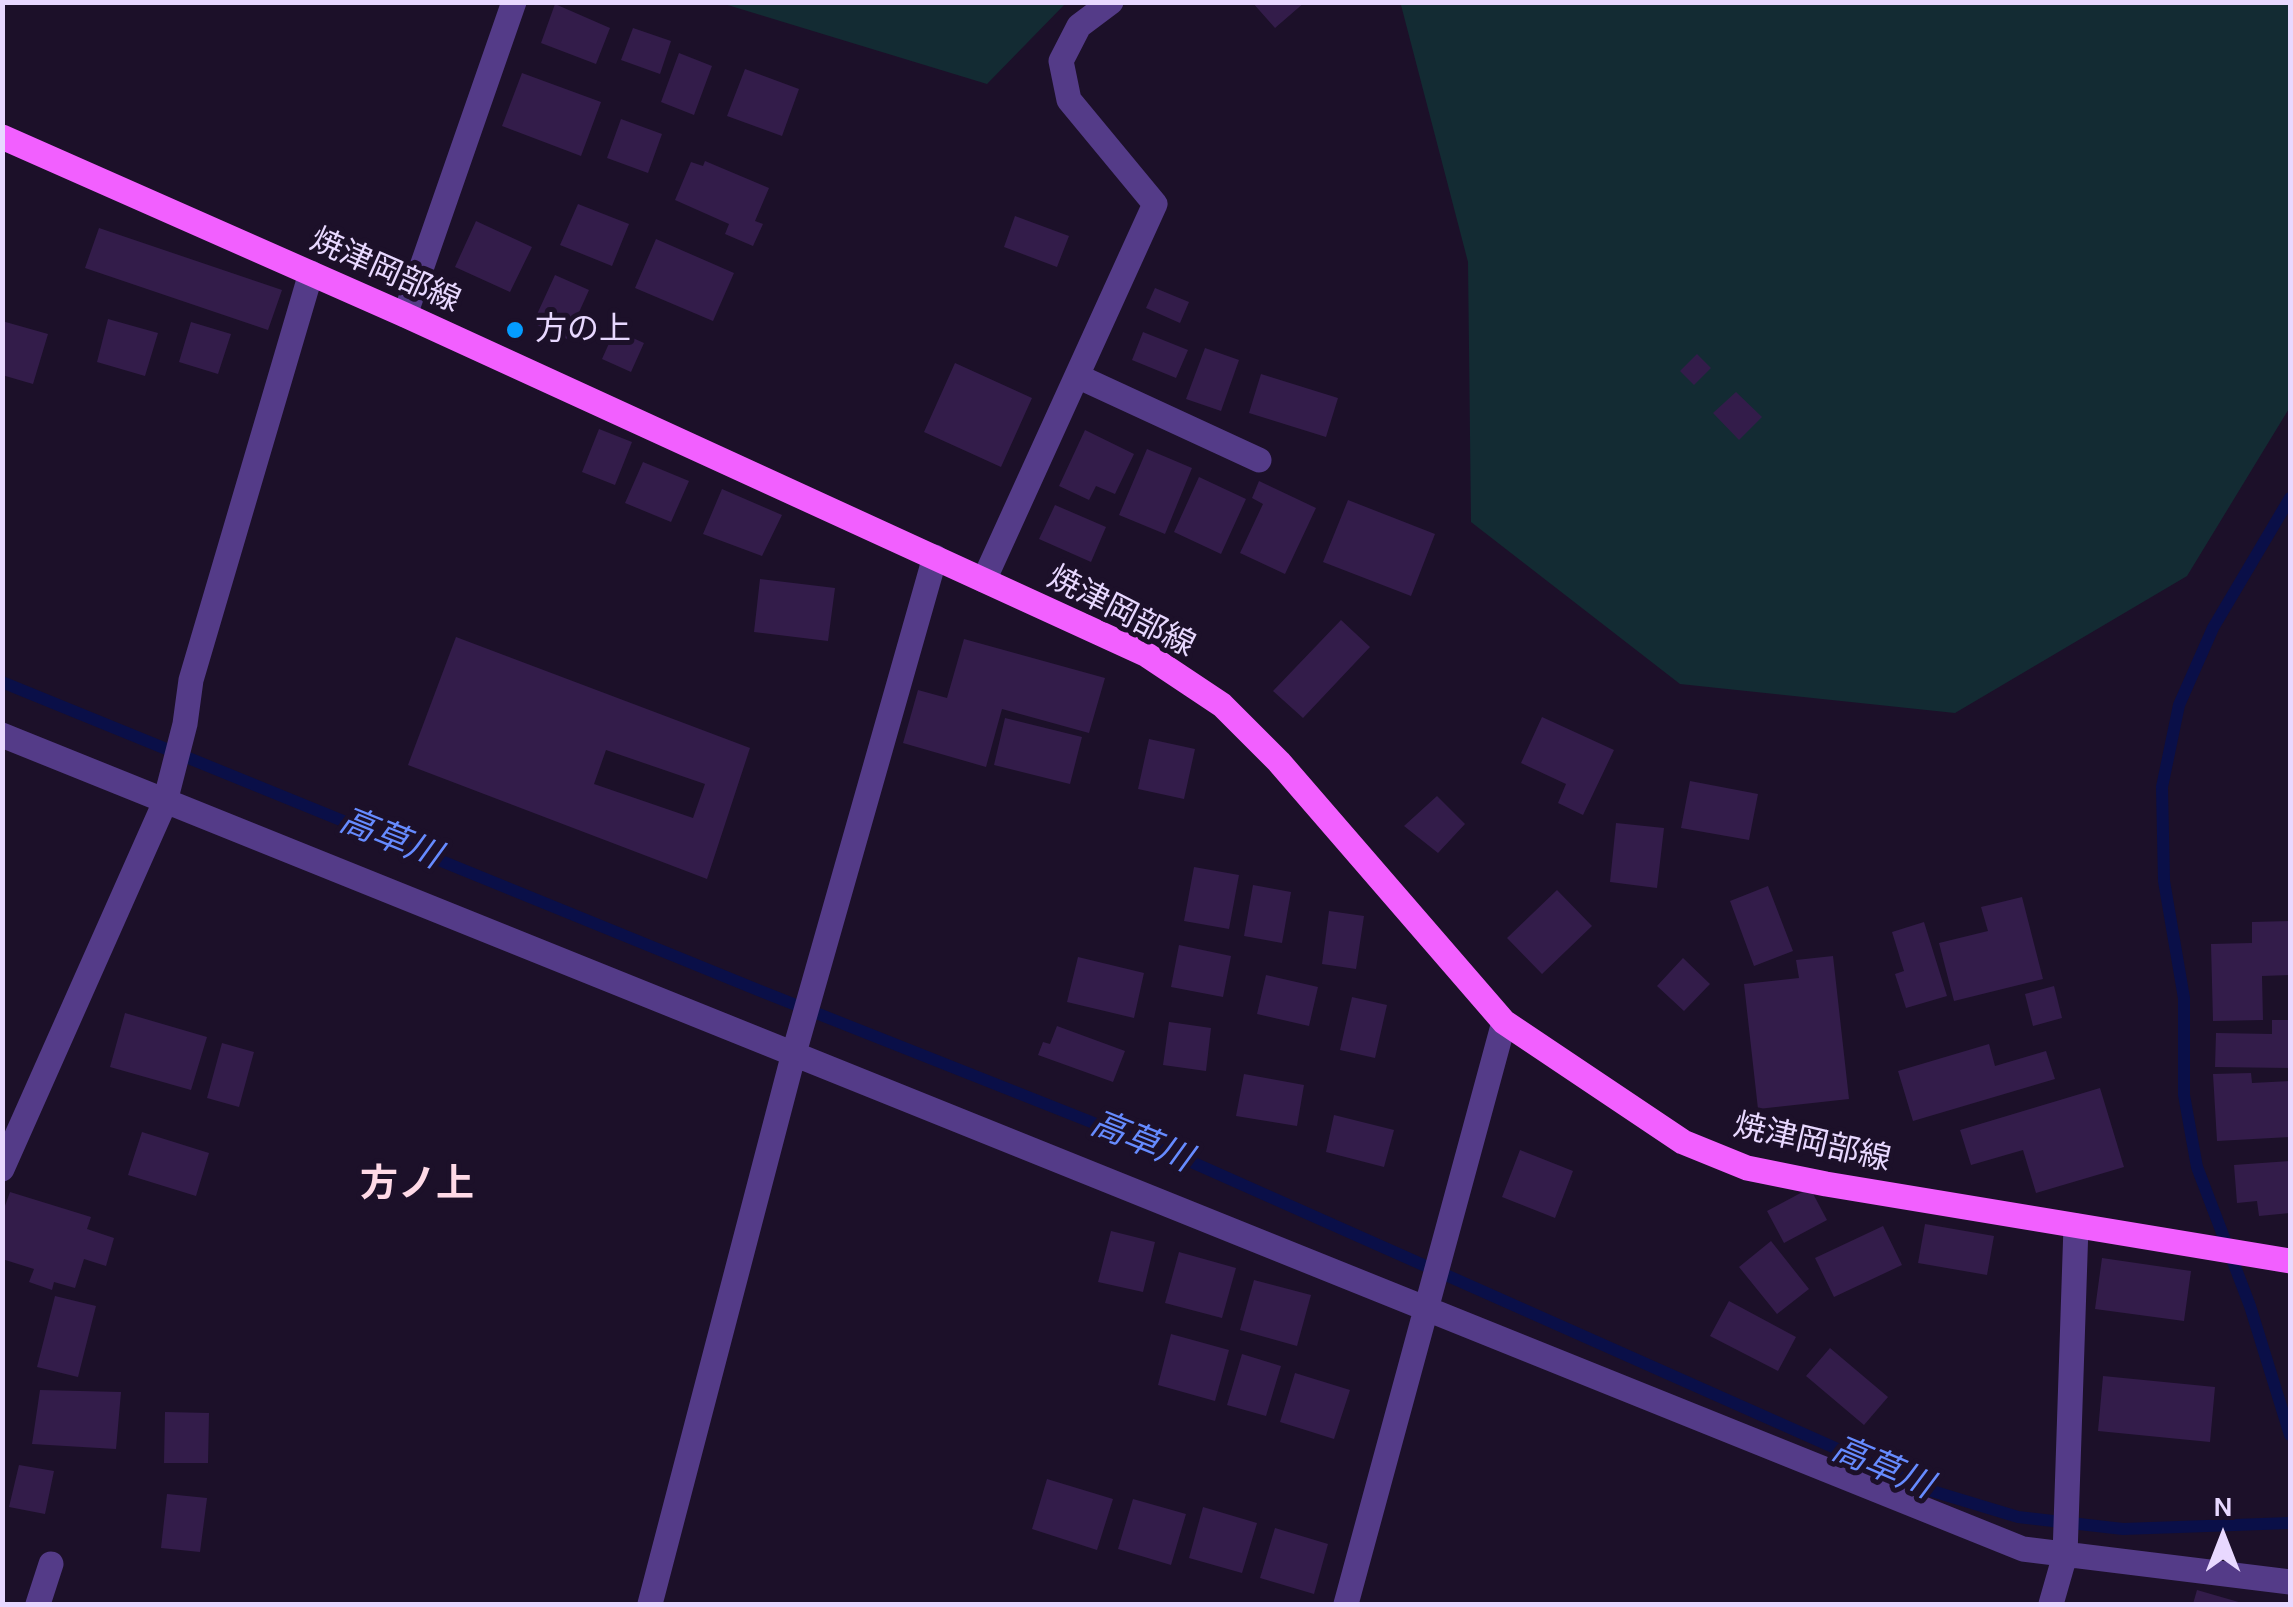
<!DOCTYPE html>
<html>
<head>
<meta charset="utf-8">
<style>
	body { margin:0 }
	#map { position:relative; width:2293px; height:1607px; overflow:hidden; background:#1c1029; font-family:Karla,sans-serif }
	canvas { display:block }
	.frame { position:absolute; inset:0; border:5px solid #e8d8ff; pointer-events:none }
	.north { position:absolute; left:2173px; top:1487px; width:100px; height:100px; -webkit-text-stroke:8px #1c1029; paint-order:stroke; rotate:0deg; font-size:28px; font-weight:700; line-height:40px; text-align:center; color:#e8d8ff }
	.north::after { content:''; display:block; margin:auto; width:35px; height:45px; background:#e8d8ff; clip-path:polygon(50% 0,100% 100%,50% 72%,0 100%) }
</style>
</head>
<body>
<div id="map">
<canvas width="2293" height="1607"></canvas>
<div class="frame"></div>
<div class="north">N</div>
</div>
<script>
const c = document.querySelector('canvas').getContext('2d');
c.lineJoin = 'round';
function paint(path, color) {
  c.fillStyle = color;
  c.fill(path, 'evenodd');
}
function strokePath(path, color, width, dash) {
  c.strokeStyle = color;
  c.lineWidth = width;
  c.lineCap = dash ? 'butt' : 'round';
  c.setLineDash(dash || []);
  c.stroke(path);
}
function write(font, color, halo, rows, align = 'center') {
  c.font = font + ' Karla,"Noto Sans JP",sans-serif';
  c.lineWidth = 10;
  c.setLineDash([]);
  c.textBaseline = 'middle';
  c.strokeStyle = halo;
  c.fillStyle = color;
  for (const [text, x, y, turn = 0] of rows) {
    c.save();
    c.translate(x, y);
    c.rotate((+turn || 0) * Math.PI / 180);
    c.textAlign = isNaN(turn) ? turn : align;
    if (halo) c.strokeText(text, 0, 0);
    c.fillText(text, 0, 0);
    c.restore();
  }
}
paint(new Path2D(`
	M1403,2L2290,3V407L2187,576L1955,713L1680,684L1471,522L1468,262L1401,5Z
	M721,3H1066L987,84Z`), '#132b33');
strokePath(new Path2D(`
	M2290,498L2213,628L2179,705L2162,787L2164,881L2184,998V1095L2197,1167L2250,1306L2290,1435
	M2,682L758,990L1187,1160L1932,1491L2018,1517L2123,1529L2290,1523`), '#0a0f48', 12);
paint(new Path2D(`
	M1252,2H1305L1275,28Z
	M555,4L610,28L596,64L541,43Z
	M633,28L671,41L660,74L621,60Z
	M679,53L712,66L694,115L661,102Z
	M745,69L799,89L782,136L727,116Z
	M522,73L601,102L581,156L502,126Z
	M621,119L662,134L648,173L607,158Z
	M705,161L769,188L755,221L763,224L753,246L725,234L729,224L675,200L691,162L703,166Z
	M578,204L629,224L612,266L560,245Z
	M1015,216L1069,236L1057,267L1004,247Z
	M476,221L532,247L510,292L455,267Z
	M99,228L282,290L268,330L85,268Z
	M656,239L734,273L713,321L635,288Z
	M555,275L589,290L567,339L533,323Z
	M1155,288L1189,302L1180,323L1146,308Z
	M108,319L158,333L145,376L97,362Z
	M2,321L48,334L33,384L2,375Z
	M191,322L231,334L218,374L179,362Z
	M615,330L644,343L631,372L602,359Z
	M1143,332L1188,350L1176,378L1132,360Z
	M1205,348L1239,360L1221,411L1186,399Z
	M1697,354L1711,368L1694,385L1680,371Z
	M955,363L1032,398L1001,467L924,432Z
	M1261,374L1338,398L1326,437L1249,413Z
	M1736,392L1762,417L1739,440L1713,413Z
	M599,429L632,442L615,485L582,472Z
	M1085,430L1134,454L1115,494L1096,486L1089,500L1059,486Z
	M1147,449L1192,468L1165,534L1119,515Z
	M643,462L689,481L671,522L625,503Z
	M1199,477L1246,499L1221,554L1174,532Z
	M1259,481L1316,508L1285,574L1240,553L1263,504L1252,498Z
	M722,489L782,515L762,556L703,534Z
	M1348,500L1435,534L1411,596L1323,562Z
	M1055,505L1106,527L1091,562L1039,539Z
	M760,579L835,588L828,641L754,632Z
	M1341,620L1370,647L1303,718L1273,691Z
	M456,637L750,748L707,879L408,765ZM606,750L705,784L693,818L594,784Z
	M964,639L1105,678L1089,733L1002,709L986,767L903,743L918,690L947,698Z
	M1542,717L1614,750L1583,815L1558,803L1566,784L1521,763Z
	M1005,718L1082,737L1070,784L994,765Z
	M1149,739L1195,749L1184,799L1138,789Z
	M1690,781L1758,794L1749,840L1681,828Z
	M1437,796L1465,824L1438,853L1404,826Z
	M1616,823L1664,828L1657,888L1610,882Z
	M1194,867L1239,875L1229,929L1184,921Z
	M1253,885L1291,892L1282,943L1244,936Z
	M1768,886L1793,951L1754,966L1730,901Z
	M1557,890L1592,926L1542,974L1507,938Z
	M2022,897L2043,979L1954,1001L1939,943L1988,931L1981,907Z
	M1329,911L1364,916L1356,969L1322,964Z
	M2290,921V975L2262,976L2263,1020L2213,1021L2211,944L2252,943V922Z
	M1924,922L1947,996L1906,1008L1895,974L1904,971L1892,932Z
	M1179,945L1231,956L1223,997L1171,987Z
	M1833,956L1849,1099L1758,1109L1744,984L1799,978L1796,960Z
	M1078,957L1144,973L1134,1018L1067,1002Z
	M1683,958L1710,984L1684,1011L1657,986Z
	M1266,975L1318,987L1309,1026L1257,1014Z
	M2054,986L2062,1018L2033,1026L2025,994Z
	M1352,997L1387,1005L1375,1058L1340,1050Z
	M125,1013L207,1037L191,1090L110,1067Z
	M2272,1020H2290V1068L2215,1067L2216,1033L2272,1034Z
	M1169,1022L1211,1028L1206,1071L1163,1065Z
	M1057,1026L1125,1051L1113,1082L1038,1055L1043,1042L1050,1044Z
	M222,1043L254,1052L239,1107L207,1098Z
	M1989,1044L1995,1066L2046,1051L2055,1079L1913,1121L1898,1071Z
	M2251,1073L2252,1083L2290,1081V1137L2217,1141L2213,1074Z
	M1244,1074L1304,1085L1297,1126L1236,1116Z
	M2100,1088L2124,1167L2036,1193L2023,1150L1971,1165L1960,1130Z
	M1334,1115L1394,1130L1384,1167L1326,1152Z
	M142,1132L209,1153L196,1196L128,1175Z
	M1520,1150L1573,1171L1555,1218L1502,1197Z
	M2290,1161V1213L2259,1216L2257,1201L2237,1203L2234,1165Z
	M1810,1188L1827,1220L1784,1243L1767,1211Z
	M10,1192L91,1217L87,1229L114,1238L106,1266L84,1259L75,1288L54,1282L52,1290L29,1282L34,1269L2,1259V1214Z
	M1925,1224L1994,1236L1987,1275L1918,1263Z
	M1883,1226L1902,1265L1834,1297L1815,1258Z
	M1111,1231L1155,1242L1143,1292L1098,1282Z
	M1771,1241L1809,1289L1777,1314L1739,1267Z
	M1179,1252L1236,1268L1222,1318L1165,1303Z
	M2102,1258L2191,1271L2184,1321L2095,1309Z
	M1254,1280L1311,1295L1297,1346L1240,1330Z
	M55,1296L96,1306L78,1377L37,1367Z
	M1729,1301L1796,1337L1778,1371L1710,1336Z
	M1171,1334L1229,1350L1215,1401L1158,1385Z
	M1830,1348L1888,1397L1864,1425L1806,1376Z
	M1242,1354L1281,1366L1266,1416L1227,1405Z
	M1295,1373L1350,1390L1334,1439L1280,1422Z
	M2103,1376L2215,1387L2210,1442L2098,1431Z
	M40,1390L121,1392L116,1449L32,1444Z
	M165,1412L209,1413L208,1463H164Z
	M19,1465L54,1471L45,1514L9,1507Z
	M1047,1479L1113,1499L1097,1550L1032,1529Z
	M167,1494L207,1498L200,1552L161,1548Z
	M1133,1499L1186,1514L1171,1565L1118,1549Z
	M1203,1507L1257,1523L1242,1573L1189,1558Z
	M1275,1528L1328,1544L1314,1594L1260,1578Z
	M2197,1590L2242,1603V1604H2193Z`), '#331c4a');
strokePath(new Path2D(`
	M405,315L514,2
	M1077,376L1259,460
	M984,580L1155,204L1069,100L1061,61L1079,26L1111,2
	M2,735L2023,1549L2290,1582
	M2,1169L165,802L185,724L191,680L311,273
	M38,1604L51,1564
	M650,1604L794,1053L935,557
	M1346,1604L1504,1022
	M2051,1604L2065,1555L2076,1226`), '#543b88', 25);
strokePath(new Path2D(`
	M2,137L405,315L1147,655L1222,705L1279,762L1504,1022L1683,1142L1747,1168L1826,1184L2290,1261`), '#f25fff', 25);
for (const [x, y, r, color] of [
	[515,330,10,"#049cff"]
]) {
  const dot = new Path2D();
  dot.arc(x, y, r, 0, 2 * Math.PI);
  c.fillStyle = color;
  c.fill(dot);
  strokePath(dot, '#1c1029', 4);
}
write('32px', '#e8d8ff', '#1c1029', [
	["焼津岡部線",385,271,24],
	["焼津岡部線",1121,612,27],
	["焼津岡部線",1812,1143,13]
]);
write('32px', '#e8d8ff', '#1c1029', [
	["方の上",535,330]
], 'left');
write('italic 35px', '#668bff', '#1c1029', [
	["高草川",390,839,22],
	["高草川",1141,1142,22],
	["高草川",1882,1468,23]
]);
write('bold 38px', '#ffdae7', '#1c1029', [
	["方ノ上",417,1185]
]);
</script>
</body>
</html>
